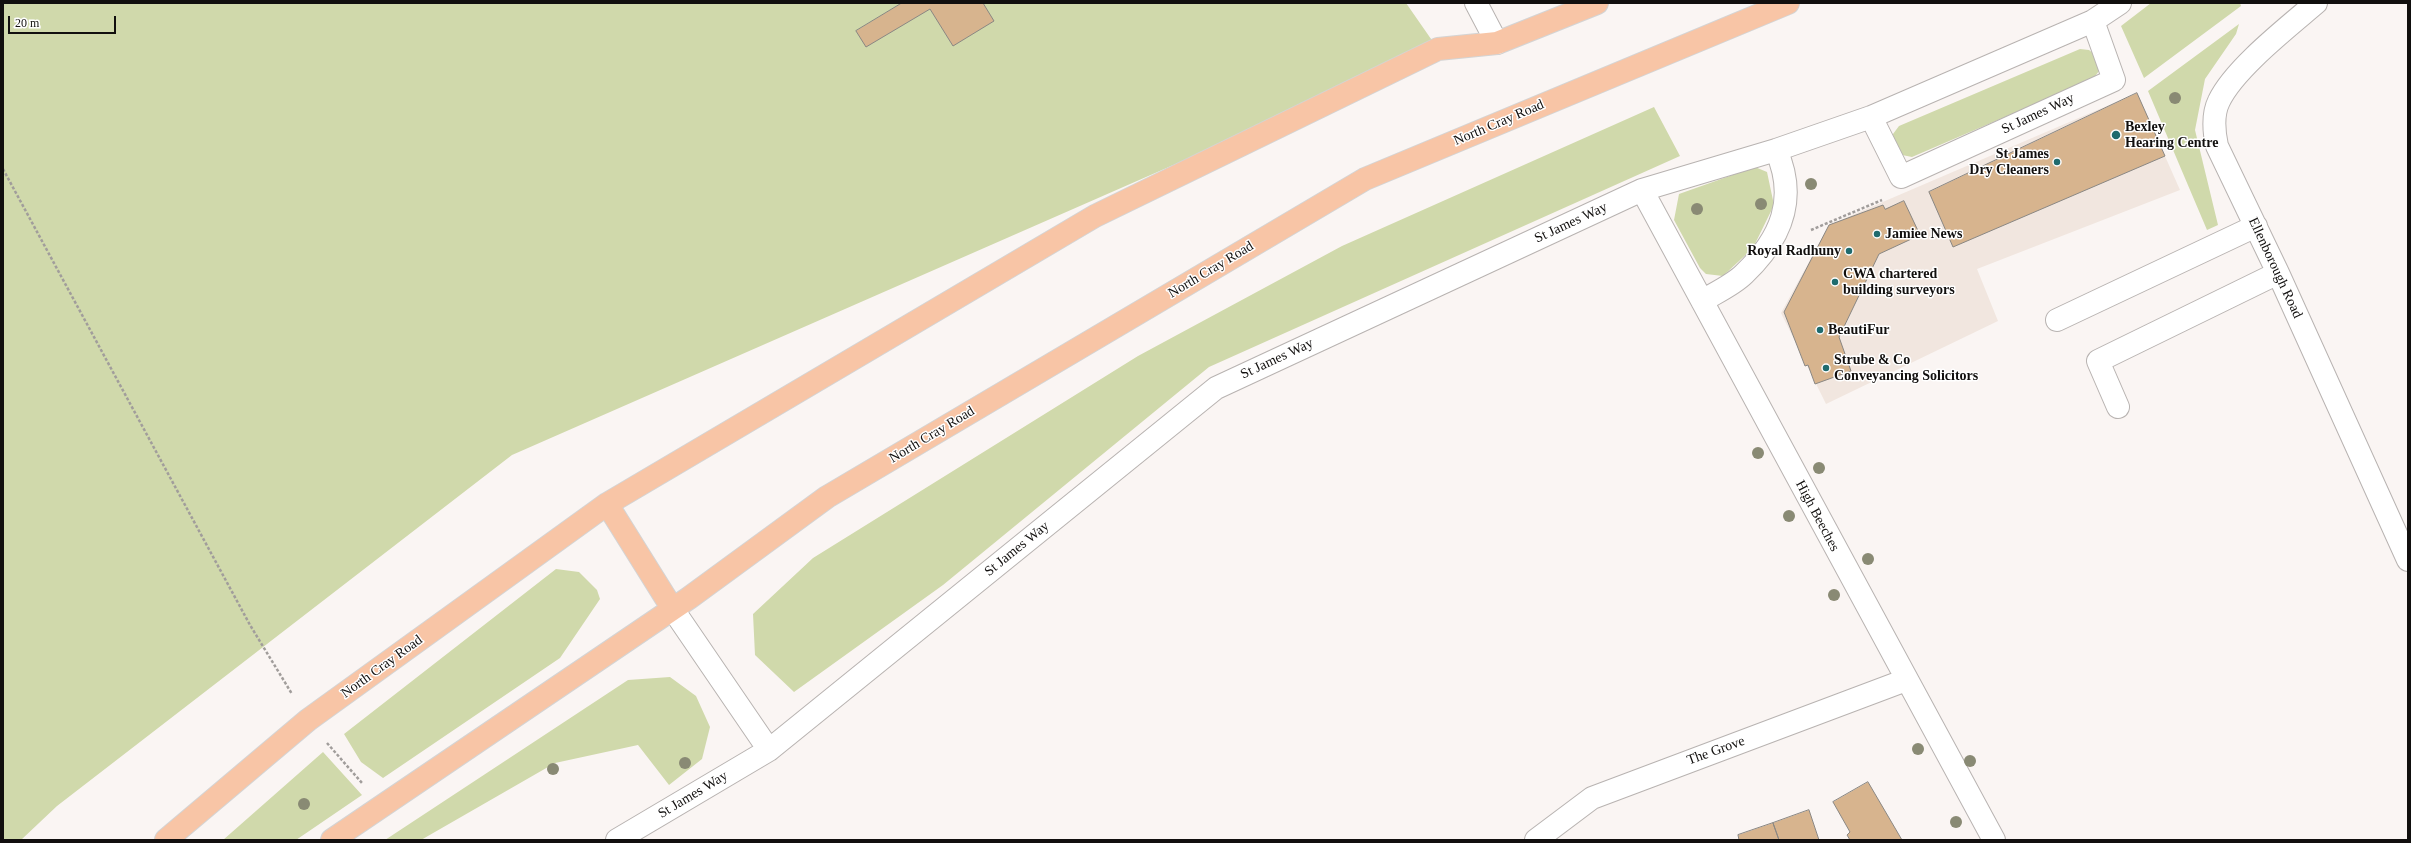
<!DOCTYPE html>
<html>
<head>
<meta charset="utf-8">
<style>
	body { margin:0 }
	#map { position:relative; width:2411px; height:843px; overflow:hidden; background:#faf5f3; font-family:Georgia,serif }
	canvas { display:block }
	.frame { position:absolute; inset:0; border:4px solid #110f0e; pointer-events:none }
	.scale { position:absolute; left:8px; top:16px; width:108px; height:18px; box-sizing:border-box; border:2px solid #110f0e; border-top:0; padding-left:5px; font-size:12px; line-height:14px; white-space:nowrap; color:#110f0e; -webkit-text-stroke:3px #fff; paint-order:stroke }
</style>
</head>
<body>
<div id="map">
<canvas width="2411" height="843"></canvas>
<div class="frame"></div>
<div class="scale">20 m</div>
</div>
<script>
const c = document.querySelector('canvas').getContext('2d');
c.lineJoin = 'round';
function paint(path, color) {
  c.fillStyle = color;
  c.fill(path, 'evenodd');
}
function strokePath(path, color, width, dash) {
  c.strokeStyle = color;
  c.lineWidth = width;
  c.lineCap = dash ? 'butt' : 'round';
  c.setLineDash(dash || []);
  c.stroke(path);
}
function write(font, color, halo, rows, align = 'center') {
  c.font = font + ' Georgia,serif';
  c.lineWidth = 3;
  c.setLineDash([]);
  c.textBaseline = 'middle';
  c.strokeStyle = halo;
  c.fillStyle = color;
  for (const [text, x, y, turn = 0] of rows) {
    c.save();
    c.translate(x, y);
    c.rotate((+turn || 0) * Math.PI / 180);
    c.textAlign = isNaN(turn) ? turn : align;
    if (halo) c.strokeText(text, 0, 0);
    c.fillText(text, 0, 0);
    c.restore();
  }
}
paint(new Path2D(`
	M2137,93L2180,190L1977,269L1998,321L1826,404L1781,313L1829,225Z`), '#f1e6df');
paint(new Path2D(`
	M3,3H1406L1438,49L512,455L57,806L21,840H3Z
	M2151,3H2240L2241,6L2144,78L2121,26Z
	M2239,24L2236,34L2205,79L2195,130L2218,225L2207,230L2148,91Z
	M2080,49L2089,50L2099,58V71L2093,79L1912,157L1902,155L1894,146L1893,134L1899,126Z
	M1654,107L1680,156L1209,367L943,585L794,692L755,655L753,614L813,558L1138,356L1342,246Z
	M1755,167L1767,172L1774,205L1753,248L1723,276L1706,274L1700,268L1674,220L1679,194Z
	M556,569L579,572L597,590L600,599L560,658L383,778L361,762L344,734Z
	M670,677L696,696L710,727L702,759L669,785L638,745L555,763L421,840H385L628,680Z
	M323,752L362,795L296,840H223Z`), '#d0d9ab');
const building = new Path2D(`
	M902,3H983L994,21L953,46L930,9L866,47L856,31Z
	M2137,93L2165,156L1953,247L1929,192Z
	M1904,201L1920,235L1879,254L1839,337L1851,371L1815,384L1808,365L1805,366L1784,312L1829,225L1883,205L1885,209Z
	M1868,782L1902,840H1850L1847,835L1850,832L1833,802Z
	M1809,810L1819,840H1779L1773,823Z
	M1773,823L1779,840H1739L1738,835Z`);
paint(building, '#d7b48e');
strokePath(building, '#8a8783', 1);
const minor = new Path2D(`
	M1476,3L1497,43
	M2316,3C2288,27 2234,69 2219,101C2212,115 2214,132 2217,146L2278,273L2408,560
	M1871,117L1901,177L2114,80L2093,21
	M1642,190L1994,840
	M1702,301C1715,293 1733,285 1744,274C1781,239 1798,199 1776,150
	M2057,320L2256,226
	M2118,407L2098,361L2278,273
	M672,608L769,750
	M617,840L769,750L1216,388L1642,190L1776,150L1871,117L2093,21L2120,3
	M1536,840L1592,798L1906,680`);
const major = new Path2D(`
	M607,504L672,608
	M166,840L308,720L607,504L1095,216L1438,49L1497,43L1597,3
	M332,840L689,598L827,497L1365,179L1788,3`);
strokePath(minor, '#b8b3b1', 24);
strokePath(major, '#d4d4d4', 24);
strokePath(new Path2D(`
	M3,169L250,625L292,694
	M1811,230L1882,200
	M327,743L362,783`), '#a19d9b', 2.5, [3, 2]);
strokePath(minor, '#fff', 22);
strokePath(major, '#f8c5a6', 22);
c.fillStyle = '#898a74';
for (const [x, y] of [
	[2175,98],
	[1811,184],
	[1761,204],
	[1697,209],
	[1758,453],
	[1819,468],
	[1789,516],
	[1868,559],
	[1834,595],
	[1918,749],
	[1970,761],
	[685,763],
	[553,769],
	[304,804],
	[1956,822]
]) {
  c.beginPath();
  c.arc(x, y, 6, 0, 2 * Math.PI);
  c.fill();
}
for (const [x, y, r, color] of [
	[2116,135,5,"#1f6b6e"],
	[2057,162,4,"#1f6b6e"],
	[1877,234,4,"#1f6b6e"],
	[1849,251,4,"#1f6b6e"],
	[1835,282,4,"#1f6b6e"],
	[1820,330,4,"#1f6b6e"],
	[1826,368,4,"#1f6b6e"]
]) {
  const dot = new Path2D();
  dot.arc(x, y, r, 0, 2 * Math.PI);
  c.fillStyle = color;
  c.fill(dot);
  strokePath(dot, '#fff', 1.5);
}
write('14px', '#110f0e', '#fff', [
	["St James Way",2038,114,-25],
	["North Cray Road",1499,123,-23],
	["St James Way",1571,223,-25],
	["Ellenborough Road",2275,268,65],
	["North Cray Road",1211,270,-31],
	["St James Way",1277,359,-25],
	["North Cray Road",932,435,-31],
	["High Beeches",1817,516,62],
	["St James Way",1017,549,-39],
	["North Cray Road",382,667,-36],
	["The Grove",1716,751,-20],
	["St James Way",693,795,-31]
]);
write('bold 14px', '#110f0e', '#fff', [
	["Bexley",2125,127],
	["Hearing Centre",2125,143],
	["St James",2049,154,"right"],
	["Dry Cleaners",2049,170,"right"],
	["Jamiee News",1885,234],
	["Royal Radhuny",1841,251,"right"],
	["CWA chartered",1843,274],
	["building surveyors",1843,290],
	["BeautiFur",1828,330],
	["Strube & Co",1834,360],
	["Conveyancing Solicitors",1834,376]
], 'left');
</script>
</body>
</html>
